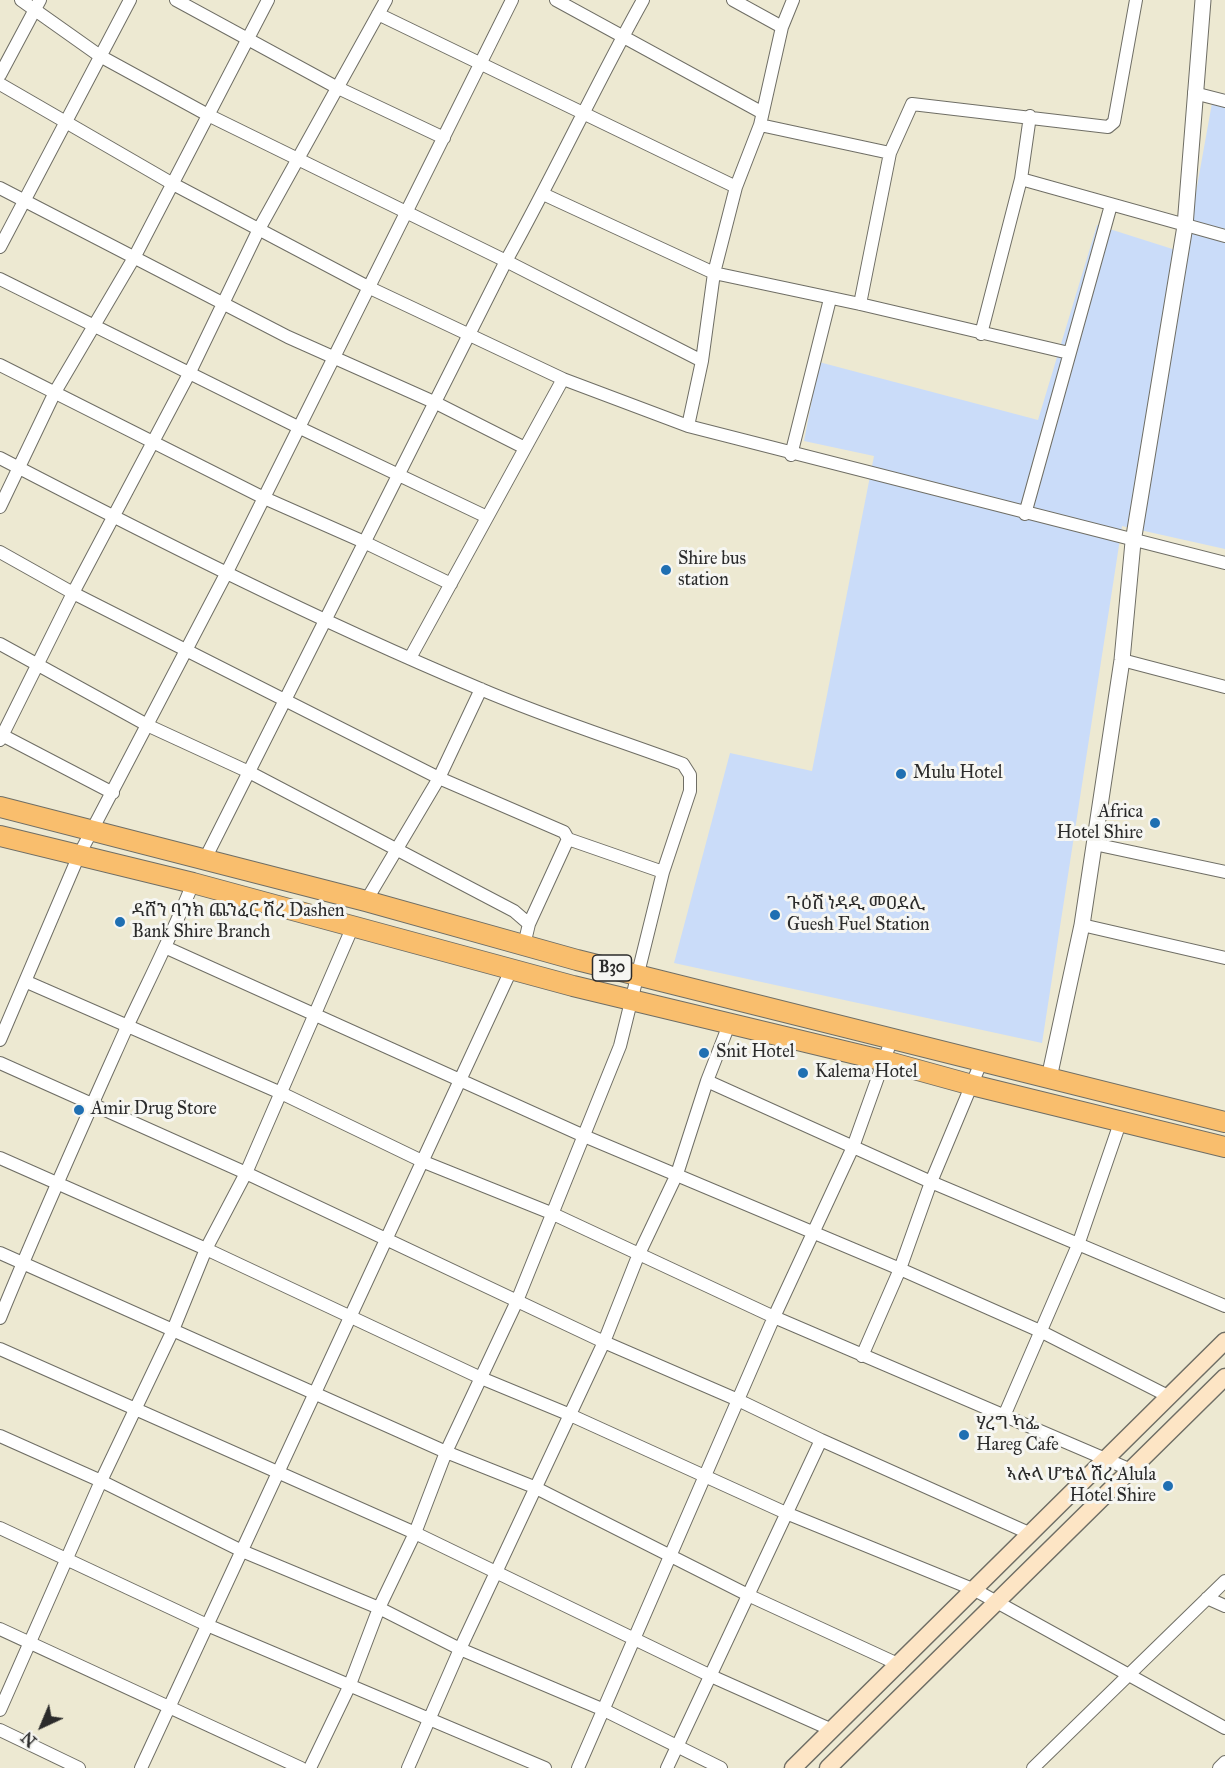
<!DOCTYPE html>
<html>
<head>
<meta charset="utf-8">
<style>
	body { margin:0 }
	#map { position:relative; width:1225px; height:1768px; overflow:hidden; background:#ede9d2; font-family:"IM FELL Great Primer",serif }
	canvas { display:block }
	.north { position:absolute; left:12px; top:1696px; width:60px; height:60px; -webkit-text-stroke:4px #f6f6f2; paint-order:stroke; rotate:224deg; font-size:16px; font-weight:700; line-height:24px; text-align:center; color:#2b2b2b }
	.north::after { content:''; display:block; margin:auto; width:21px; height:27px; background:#2b2b2b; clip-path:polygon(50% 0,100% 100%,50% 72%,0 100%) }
</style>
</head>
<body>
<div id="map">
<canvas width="1225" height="1768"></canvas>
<div class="north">N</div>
</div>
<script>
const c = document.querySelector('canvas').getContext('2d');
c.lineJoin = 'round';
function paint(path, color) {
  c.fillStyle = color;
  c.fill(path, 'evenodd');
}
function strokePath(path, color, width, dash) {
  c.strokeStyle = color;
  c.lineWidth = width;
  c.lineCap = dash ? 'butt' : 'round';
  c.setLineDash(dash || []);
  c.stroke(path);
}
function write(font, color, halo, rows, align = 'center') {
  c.font = font + ' "IM FELL Great Primer","Noto Serif Ethiopic",serif';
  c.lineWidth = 6;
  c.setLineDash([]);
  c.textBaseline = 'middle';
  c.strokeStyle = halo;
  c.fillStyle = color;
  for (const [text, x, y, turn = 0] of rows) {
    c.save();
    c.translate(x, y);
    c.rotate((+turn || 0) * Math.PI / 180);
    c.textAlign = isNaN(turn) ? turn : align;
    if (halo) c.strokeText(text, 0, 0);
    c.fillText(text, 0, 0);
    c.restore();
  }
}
paint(new Path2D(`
	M1214,92L1225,94V549L1122,526L1042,1043L674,963L730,753L812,771L874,456L804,441L819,362L1038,420L1097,225L1185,253Z`), '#cadcf9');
const minor = new Path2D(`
	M21,0L100,56L208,115L506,261L702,361
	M176,0L336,87L444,138
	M556,0L761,112
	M733,0L782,27
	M378,14L736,187
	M0,75L40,0
	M0,84L173,184L370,288L563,379L688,426L1225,563
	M1194,93L1225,101
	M760,125L890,153
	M1021,179L1225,236
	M0,188L288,337L436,403L523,447
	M543,194L714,273L860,304L1069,353
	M0,247L130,0
	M0,279L300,428L487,517
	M860,304L890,153L912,104L1108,127L1114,122L1136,0
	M981,334L1021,179L1030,116
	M0,365L262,497L364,542L451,584
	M688,426L702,361L714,273L736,187L760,125L782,27L793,0
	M791,455L830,299
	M0,458C156,539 316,620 478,688C545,717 615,739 683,764L690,775V791L663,872L620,1046L517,1301L446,1452L415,1533L379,1608L349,1687L310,1768
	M0,507L55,392L135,256L268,0
	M1025,514L1111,205
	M0,552L73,593L439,778L564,832L568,839L663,872
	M0,644L149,726L249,772L514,911L529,924
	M410,658L563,379
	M1122,660L1225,687
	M0,734L113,793
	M0,740L73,593L190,372L259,229L386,0
	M1094,844L1225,872
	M205,859L506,261C554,175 595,86 643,0
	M366,901L439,778L481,689
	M1082,925L1225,958
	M524,945L529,924L568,839
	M167,948L584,1136L900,1269L1040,1331L1168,1396
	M27,982L281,1093L424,1162L551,1213L774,1317L1131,1470
	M0,1040L79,855L227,572L512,0
	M0,1063L246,1173L604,1342L738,1400L821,1440L1031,1534
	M707,1081L931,1182L1225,1306
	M0,1158L206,1249L481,1378L568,1414L786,1513L975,1590L1225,1728
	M0,1253L446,1452L534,1487L750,1596L900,1665
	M0,1318C40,1220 83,1125 126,1029C149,980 173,933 193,883
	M0,1349L415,1533L711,1676L832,1730
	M862,1356L900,1269L931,1182L982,1060
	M1004,1416L1078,1245L1121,1120
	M0,1436L101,1481L242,1551L379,1608L460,1649L604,1710L721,1768
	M0,1528L207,1625L545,1768
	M1207,1598L1225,1606
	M0,1629L301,1768
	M0,1710L101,1481L173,1330L206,1249L246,1173L353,926
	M0,1730L79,1768
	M141,1768L512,968
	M408,1768L460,1649L604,1342L638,1256L677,1174L707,1081L730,1022
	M578,1768L774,1317L853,1147L892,1038
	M667,1768L821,1440
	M1033,1768L1225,1581
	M1219,1768L1225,1762`);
const tertiary = new Path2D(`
	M1049,1078L1082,925L1122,660L1133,542L1185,226L1203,0`);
const secondary = new Path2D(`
	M793,1768L1225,1341
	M828,1768L1225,1377`);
const trunk = new Path2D(`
	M0,807L366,901L577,960L1225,1122
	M0,836L193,883L573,986L885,1061L972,1085L1225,1147`);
strokePath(minor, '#6f6e65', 14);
strokePath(tertiary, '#6f6e65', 17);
strokePath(secondary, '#6f6e65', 19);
strokePath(trunk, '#6f6e65', 22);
strokePath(minor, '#fff', 12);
strokePath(tertiary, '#fff', 15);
strokePath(secondary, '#fde5c5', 16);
strokePath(trunk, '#f9be6d', 20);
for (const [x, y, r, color] of [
	[666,570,6,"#1f6fb2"],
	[901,774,6,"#1f6fb2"],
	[1155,823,6,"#1f6fb2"],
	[775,915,6,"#1f6fb2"],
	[120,922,6,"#1f6fb2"],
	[704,1053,6,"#1f6fb2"],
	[803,1073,6,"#1f6fb2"],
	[79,1110,6,"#1f6fb2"],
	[964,1435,6,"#1f6fb2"],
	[1168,1486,6,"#1f6fb2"]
]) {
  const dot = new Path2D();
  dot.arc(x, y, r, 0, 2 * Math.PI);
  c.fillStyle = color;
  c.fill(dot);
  strokePath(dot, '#f6f6f2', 2);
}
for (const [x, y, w] of [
	[612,968,39]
]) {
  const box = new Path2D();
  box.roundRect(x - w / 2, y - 13, w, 26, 4.5);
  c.fillStyle = '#f6f6f2';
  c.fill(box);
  strokePath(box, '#2b2b2b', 1.5);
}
write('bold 16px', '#2b2b2b', null, [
	["B30",612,968]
]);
write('18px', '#2b2b2b', '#f6f6f2', [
	["Shire bus",678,560],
	["station",678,581],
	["Mulu Hotel",913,774],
	["Africa",1143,813,"right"],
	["Hotel Shire",1143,834,"right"],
	["ጉዕሽ ነዳዲ መዐደሊ",787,905],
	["Guesh Fuel Station",787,926],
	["ዳሸን ባንክ ጨንፈር ሽረ Dashen",132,912],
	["Bank Shire Branch",132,933],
	["Snit Hotel",716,1053],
	["Kalema Hotel",815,1073],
	["Amir Drug Store",91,1110],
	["ሃረግ ካፌ",976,1425],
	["Hareg Cafe",976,1446],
	["ኣሉላ ሆቴል ሽረ Alula",1156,1476,"right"],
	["Hotel Shire",1156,1497,"right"]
], 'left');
</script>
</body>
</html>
